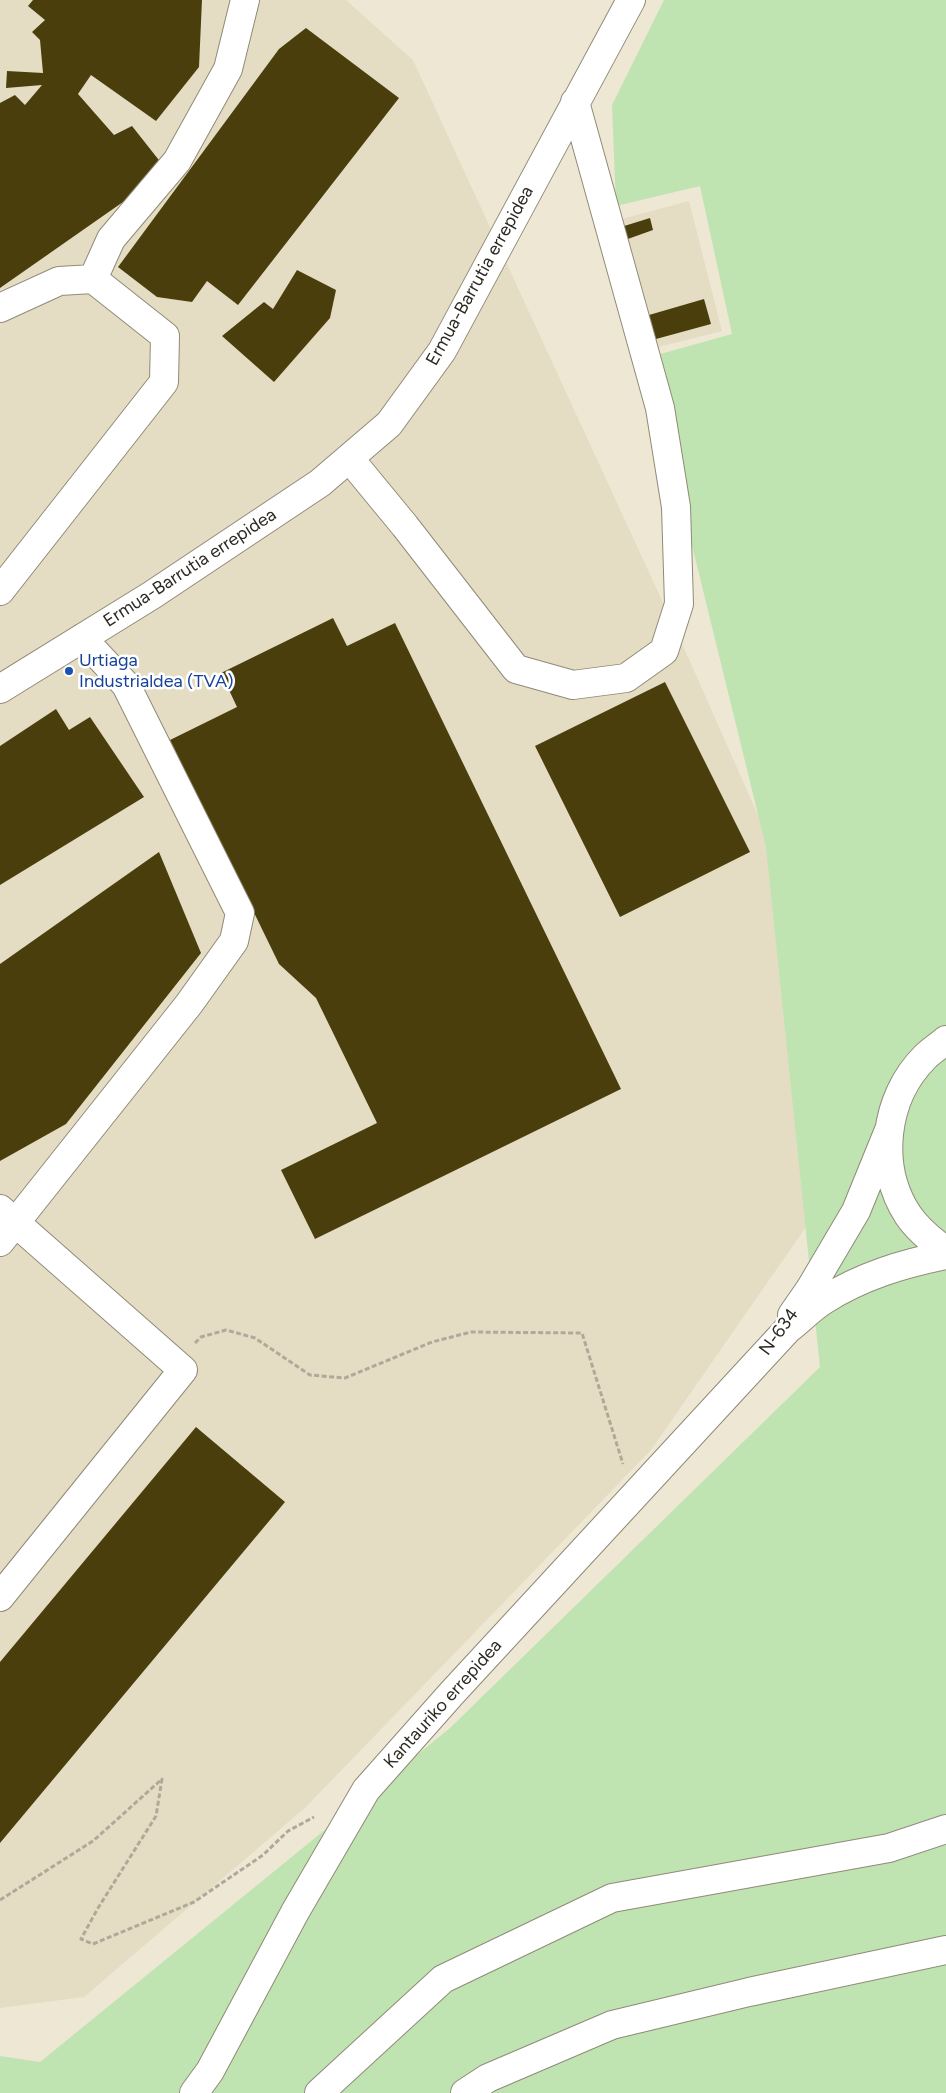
<!DOCTYPE html>
<html>
<head>
<meta charset="utf-8">
<style>
	body { margin:0 }
	canvas { display:block; background:#eee7d4 }
</style>
</head>
<body>
<canvas width="946" height="2093"></canvas>
<script>
const c = document.querySelector('canvas').getContext('2d');
c.lineJoin = 'round';
function paint(path, color) {
  c.fillStyle = color;
  c.fill(path, 'evenodd');
}
function strokePath(path, color, width, dash) {
  c.strokeStyle = color;
  c.lineWidth = width;
  c.lineCap = dash ? 'butt' : 'round';
  c.setLineDash(dash || []);
  c.stroke(path);
}
function write(font, color, halo, rows, align = 'center') {
  c.font = font + ' Figtree,sans-serif';
  c.lineWidth = 5;
  c.setLineDash([]);
  c.textBaseline = 'middle';
  c.strokeStyle = halo;
  c.fillStyle = color;
  for (const [text, x, y, turn = 0] of rows) {
    c.save();
    c.translate(x, y);
    c.rotate((+turn || 0) * Math.PI / 180);
    c.textAlign = isNaN(turn) ? turn : align;
    if (halo) c.strokeText(text, 0, 0);
    c.fillText(text, 0, 0);
    c.restore();
  }
}
paint(new Path2D(`
	M0,0H346L413,60L689,659L810,933L838,1181L651,1450L305,1808L84,1997L0,2008Z
	M689,201L722,331L647,350L614,221Z`), '#e5ddc3');
paint(new Path2D(`
	M664,0H946V2093H0V2056L40,2062L450,1728L820,1367L766,847L646,358L732,334L700,186L616,206L612,105Z`), '#bfe4b2');
paint(new Path2D(`
	M33,0H202L199,67L156,121L91,75L78,94L114,135L132,126L162,164L143,188L0,288V103L15,95L25,105L42,85L6,88L7,71L43,73L40,40L32,32L45,20L28,6Z
	M306,28L399,98L238,305L207,281L192,302L157,297L118,267L279,49Z
	M650,218L653,230L625,240L621,227Z
	M297,270L336,290L330,318L274,382L222,336L264,302L273,309Z
	M704,299L711,324L656,339L649,315Z
	M333,618L347,646L395,623L621,1089L315,1239L281,1170L377,1123L316,998L279,964L170,740L237,707L221,673Z
	M665,682L750,852L620,917L535,746Z
	M56,709L69,730L90,717L144,797L0,885V746Z
	M159,852L201,953L66,1124L0,1161V964Z
	M196,1427L285,1502L0,1843V1662Z`), '#4b3e0d');
const minor = new Path2D(`
	M93,279L111,239L177,161L228,69L245,0
	M0,308L59,281L93,279L165,336L164,382L0,591
	M349,458L405,526L516,669L573,685L626,678L664,651L679,604L676,507L660,408L575,102
	M0,689L152,595L320,483L389,424L442,351L631,0
	M0,1209L183,1370L0,1597
	M0,1242L189,1004L234,941L240,913L126,685L82,638
	M319,2093L443,1979L612,1898L889,1848L946,1829
	M465,2093L488,2078L612,2025L749,1992L946,1950`);
const highway = new Path2D(`
	M946,1040C939,1046 931,1051 925,1057C884,1098 876,1166 908,1215C918,1230 932,1241 946,1251
	M792,1315L810,1289L856,1211L889,1130
	M194,2093L210,2071L295,1912L366,1790L452,1693L788,1329C800,1320 811,1308 824,1300C862,1276 902,1264 946,1255`);
strokePath(minor, '#908a78', 30);
strokePath(highway, '#908a78', 30);
strokePath(new Path2D(`
	M195,1343L201,1337L226,1330L255,1338L310,1375L345,1378L432,1342L471,1332L582,1333L623,1464
	M0,1900L93,1841L162,1779L156,1816L98,1908L81,1939L93,1944L194,1902L263,1855L288,1831L314,1817`), '#afa99a', 3, [5, 2.5]);
strokePath(minor, '#fff', 28);
strokePath(highway, '#fff', 28);
for (const [x, y, r, color] of [
	[69,671,5,"#1a4fb4"]
]) {
  const dot = new Path2D();
  dot.arc(x, y, r, 0, 2 * Math.PI);
  c.fillStyle = color;
  c.fill(dot);
  strokePath(dot, '#fff', 2);
}
write('18px', '#2d2a23', '#fff', [
	["Ermua-Barrutia errepidea",480,276,-61],
	["Ermua-Barrutia errepidea",190,568,-33],
	["N-634",779,1332,-54],
	["Kantauriko errepidea",443,1704,-48]
]);
write('18px', '#164399', '#fff', [
	["Urtiaga",79,661],
	["Industrialdea (TVA)",79,682]
], 'left');
</script>
</body>
</html>
